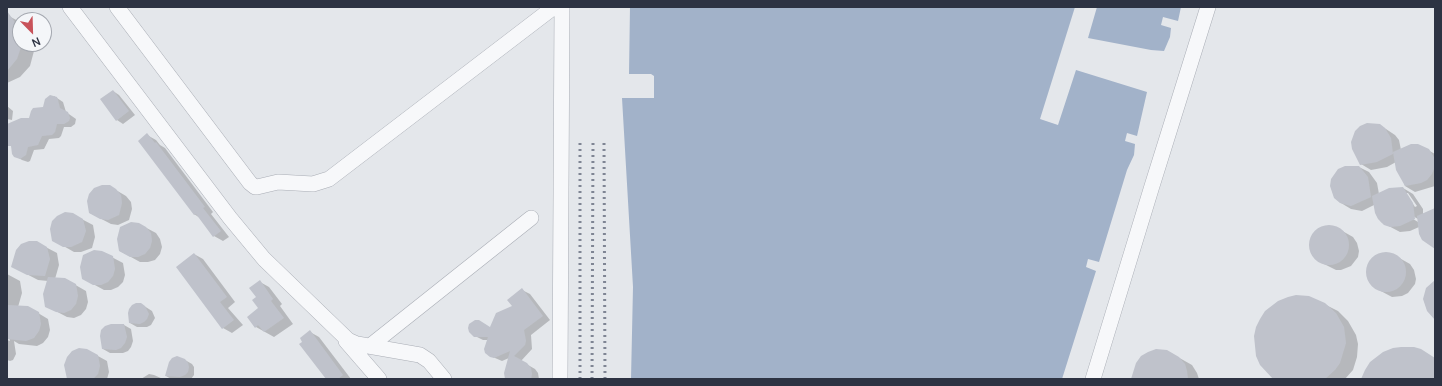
<!DOCTYPE html>
<html>
<head>
<meta charset="utf-8">
<style>
	body { margin:0 }
	#map { position:relative; width:1442px; height:386px; overflow:hidden; background:#e4e7eb; font-family:Manrope,sans-serif }
	canvas { display:block }
	.frame { position:absolute; inset:0; border:8px solid #2d3343; pointer-events:none }
	.north { position:absolute; left:12px; top:12px; width:40px; height:40px; box-sizing:border-box; background:#f4f6f9; border:1px solid #a4a8b0; border-radius:50%; rotate:157deg; font-size:11px; font-weight:700; line-height:16px; text-align:center; color:#2d3343 }
	.north::after { content:''; display:block; margin:auto; width:14px; height:18px; background:#c8525a; clip-path:polygon(50% 0,100% 100%,50% 72%,0 100%) }
</style>
</head>
<body>
<div id="map">
<canvas width="1442" height="386"></canvas>
<div class="frame"></div>
<div class="north">N</div>
</div>
<script>
const c = document.querySelector('canvas').getContext('2d');
c.lineJoin = 'round';
function paint(path, color) {
  c.fillStyle = color;
  c.fill(path, 'evenodd');
}
function strokePath(path, color, width, dash) {
  c.strokeStyle = color;
  c.lineWidth = width;
  c.lineCap = dash ? 'butt' : 'round';
  c.setLineDash(dash || []);
  c.stroke(path);
}
paint(new Path2D(`
	M630,7H1075L1040,119L1058,125L1076,70L1147,92L1137,136L1127,133L1125,141L1135,144L1134,155L1127,170L1099,262L1088,259L1086,267L1096,271L1062,379H631L633,287L622,98H654V76L651,74H629Z
	M1097,7H1181L1178,21L1163,17L1161,25L1171,28L1170,37L1164,51L1151,50L1088,38Z`), '#a2b2c9');
paint(new Path2D(`
	M7,15L20,22V44H33L34,51L30,66L20,77L7,83Z
	M113,91L119,95L135,115L123,124L117,120Z
	M54,96L63,102L66,112L76,119L75,124L71,127H64L61,136L59,138L49,139L44,149L34,150L30,161L28,162L22,160L15,156L12,146L7,143V129L30,119L44,108Z
	M7,106L13,111L12,120L7,119Z
	M1380,125L1395,135L1399,140L1401,150H1428L1435,154V186L1415,192L1405,186L1396,162L1387,167L1371,170L1361,164Z
	M147,135L156,140L160,145L165,148L213,212L211,214L229,237L223,241L214,236L200,218L194,214Z
	M1359,167L1369,172L1377,183L1379,194L1403,188L1413,194L1423,209V214L1435,209V247L1419,227L1410,231L1400,232L1381,222L1374,205L1362,211L1351,209L1341,203ZM1406,193H1408L1417,206L1415,207ZM1411,215L1418,219V222L1410,217Z
	M109,186L126,196L131,202L132,209L129,220L118,225L111,224L90,213Z
	M72,214L93,225L95,237L92,248L81,252H74L53,240Z
	M139,224L156,233L160,239L162,247L160,254L155,260L148,262H140L120,251Z
	M1325,227L1337,228L1353,237L1357,243L1359,251L1358,257L1351,266L1341,270H1336L1320,262L1314,257L1311,251V239L1318,230Z
	M36,242L57,253L59,265L55,279H65L86,291L88,302L86,309L81,315L74,318L67,317L46,306L48,281L38,280L17,269Z
	M102,252L123,263L125,275L123,282L118,287L111,290H104L93,284Z
	M194,254L203,259L235,302L228,308L243,325L232,333L223,328Z
	M1382,254H1388L1394,255L1410,264L1414,270L1416,279L1415,284L1408,293L1402,296L1392,297L1377,289L1371,284L1368,278V266L1375,257Z
	M7,274L20,281L22,293L18,307H28L48,319L50,330L48,337L43,343L37,346L19,344L14,341L16,354L13,360L10,361L7,360V340L10,341L7,327Z
	M260,282L269,287L282,304L280,306L293,324L274,337L256,327L248,317L260,308L257,297Z
	M522,290L530,294L550,320L531,335L532,349L521,361L535,369L538,373L539,379H506L509,358L502,361L488,355V340H483L475,336L491,328L513,307Z
	M141,304L152,311L155,318L151,325L147,327H137L130,323Z
	M1324,304L1338,311L1348,321L1356,335L1358,344L1357,357L1353,370L1345,379H1275Z
	M124,325L131,329L133,341L131,347L128,351L123,353H110L103,349Z
	M310,332L319,337L351,379H327Z
	M87,350L107,361L109,372L107,379H73Z
	M1167,351L1192,365L1197,373L1199,379H1134Z
	M185,360L192,364L194,367V375L191,379H171L166,376Z
	M149,374L154,375L163,379H141Z
	M43,378H50L52,379H40Z`), '#0003');
paint(new Path2D(`
	M7,11L19,28L20,44H22L17,59L7,71Z
	M113,90L129,111L116,121L100,99Z
	M50,95L57,97L58,100L60,108L68,112L70,118L69,121L64,124H57L55,132L52,135L42,136L38,145L28,147L26,155L20,159L14,157L12,154L11,146H7V124L21,118H29L31,111L33,108L43,107L45,99Z
	M1367,123L1380,124L1385,128L1391,138L1393,154L1377,162L1360,165L1352,149L1351,142L1355,131L1360,126Z
	M147,133L155,143L156,142L205,207L203,208L221,231L213,237L196,214L194,215L138,141Z
	M1411,144H1418L1429,149L1435,159V166L1432,174L1427,180L1421,183L1405,186L1396,170L1393,152Z
	M1345,166H1359L1368,177L1371,197L1351,206L1340,203L1334,198L1330,186L1331,179L1338,169Z
	M102,185H110L116,189L121,195L122,203L119,215L108,220L100,219L89,213L87,201L89,194L94,188Z
	M1403,187L1413,203L1415,219L1400,226L1390,227L1384,225L1378,219L1375,213L1372,196L1389,188Z
	M1435,208V249L1422,240L1419,234L1417,216Z
	M65,212L73,213L83,219L86,231L82,242L71,247H63L52,241L50,229L52,221L57,216Z
	M131,222L139,223L146,227L151,233L152,241L150,248L145,254L138,257H130L119,251L117,239L120,227Z
	M1309 245a20 20 0 1 1 40 0a20 20 0 1 1-40 0Z
	M29,241H37L47,247L50,259L45,276L27,275L11,267L16,250L21,244Z
	M94,250L102,251L113,256L115,269L113,276L108,282L101,285H93L82,279L80,267L83,255Z
	M1366 272a20 20 0 1 1 40 0a20 20 0 1 1-40 0Z
	M194,253L227,297L220,302L234,320L222,329L176,267Z
	M48,277L65,278L76,284L78,296L76,304L71,310L64,313L56,312L45,307L43,294Z
	M260,280L273,299L271,301L284,318L264,332L258,325L255,328L247,317L258,308L252,300L256,297L249,288Z
	M1435,280V320L1427,311L1423,299L1426,288Z
	M522,288L543,316L524,330L526,341L525,345L514,356L527,363L531,368L532,374L531,379H505L504,373L510,351L494,358L490,357L485,353L484,349L488,337H474L469,332L468,328L469,324L475,320H479L490,327L496,313L512,306L507,300Z
	M1296,295L1309,296L1325,303L1336,313L1344,327L1346,343L1340,363L1335,370L1325,379H1273L1260,365L1256,356L1254,336L1256,327L1260,319L1265,311L1278,301L1288,297Z
	M136,303H141L145,306L149,314L147,319L144,322L140,324L129,323L128,313L129,309L132,305Z
	M7,305L28,306L39,312L41,324L39,331L34,338L26,341L7,339Z
	M111,324H124L127,337L125,343L121,348L116,350L102,349L100,336L101,330L105,326Z
	M310,330L343,375L338,379H326L299,344L302,342L300,338Z
	M1401,347H1414L1421,349L1435,358V379H1361L1365,370L1370,362L1383,352L1393,348Z
	M79,348L87,349L98,355L100,366L98,374L93,379H67L64,365L67,357L72,351Z
	M1156,349L1167,350L1179,357L1185,364L1187,371L1188,379H1131L1136,363L1141,356L1148,352Z
	M177,356L185,359L188,363L189,367L188,372L185,375L180,377L165,376L169,362L172,358Z`), '#bfc2cb');
const minor = new Path2D(`
	M70,7L230,218L264,259L348,340L357,344L420,355L429,361L444,379
	M117,7L250,183L255,187H257L278,182L313,184L329,179L554,7
	M346,341L379,379
	M370,346L531,218
	M560,379L562,7
	M1093,379L1152,186L1208,7`);
strokePath(minor, '#a9adb5', 16);
strokePath(minor, '#f7f8fa', 15);
strokePath(new Path2D(`
	M604,143L605,379
	M580,379V143
	M592,379L593,143`), '#7f8594', 3, [2, 4]);
</script>
</body>
</html>
